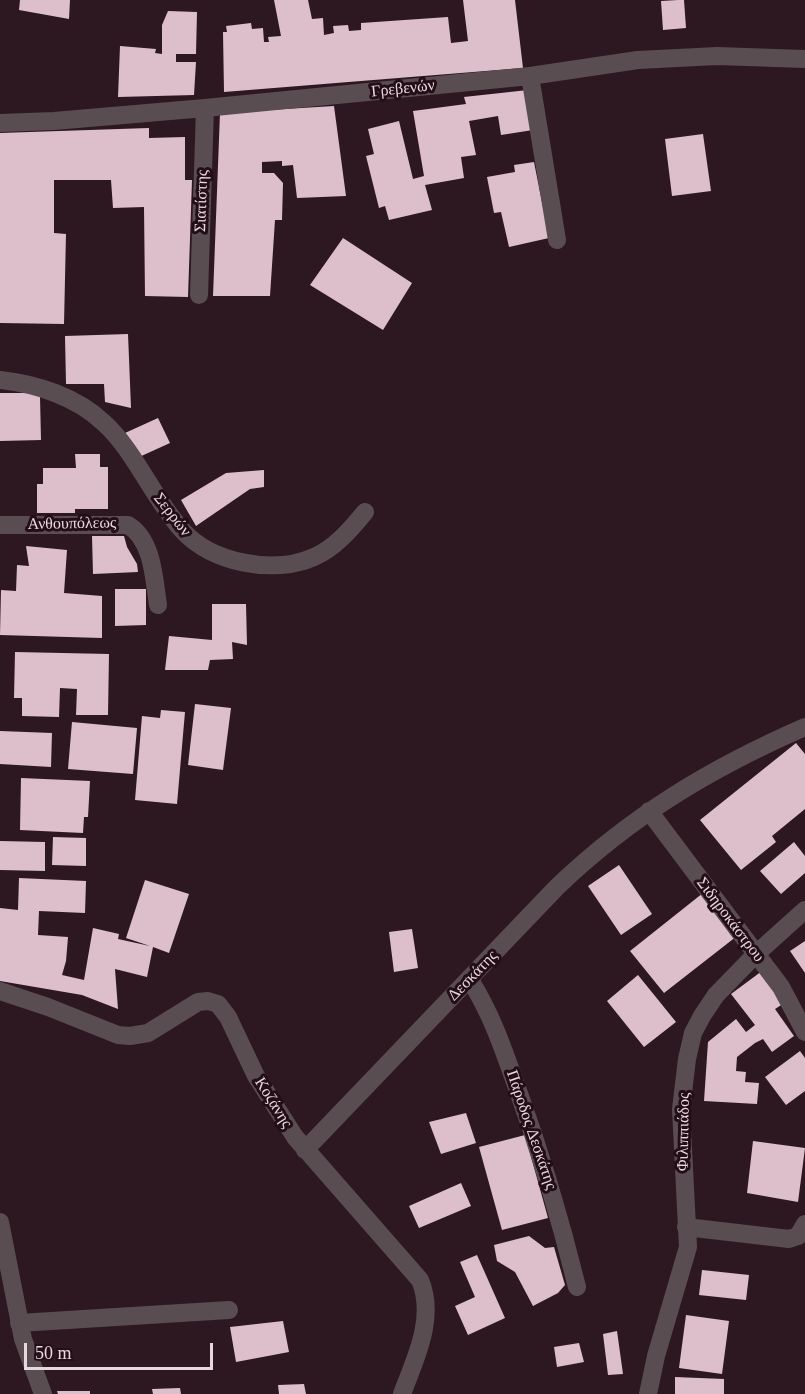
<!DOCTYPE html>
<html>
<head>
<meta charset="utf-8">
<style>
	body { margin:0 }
	#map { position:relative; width:805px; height:1394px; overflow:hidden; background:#2d1821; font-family:Georgia,serif }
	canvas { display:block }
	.scale { position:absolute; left:24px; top:1343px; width:189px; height:27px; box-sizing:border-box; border:3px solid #e7d8de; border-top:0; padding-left:8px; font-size:18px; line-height:21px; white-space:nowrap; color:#e7d8de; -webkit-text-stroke:4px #230e18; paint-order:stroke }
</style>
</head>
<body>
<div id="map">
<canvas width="805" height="1394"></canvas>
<div class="scale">50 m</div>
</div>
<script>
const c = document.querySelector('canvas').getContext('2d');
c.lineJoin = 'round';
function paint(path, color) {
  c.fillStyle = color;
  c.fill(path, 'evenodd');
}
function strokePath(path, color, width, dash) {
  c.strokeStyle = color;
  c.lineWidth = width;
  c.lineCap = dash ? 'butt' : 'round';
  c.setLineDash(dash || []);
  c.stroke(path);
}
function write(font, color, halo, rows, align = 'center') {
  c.font = font + ' Georgia,serif';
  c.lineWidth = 6;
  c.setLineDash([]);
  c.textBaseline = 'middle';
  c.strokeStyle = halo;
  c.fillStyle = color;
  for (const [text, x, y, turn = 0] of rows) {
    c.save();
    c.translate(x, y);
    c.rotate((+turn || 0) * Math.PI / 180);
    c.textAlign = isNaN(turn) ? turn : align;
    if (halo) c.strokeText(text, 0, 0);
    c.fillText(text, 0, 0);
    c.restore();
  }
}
paint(new Path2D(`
	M20,0H70L69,19L19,10Z
	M274,0H308L312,19L323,18L324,35L334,33L333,26L348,25L349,31L361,30V23L448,17L451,43L468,41L463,0H515L523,68L224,92L223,32H227L226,26L251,23L252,29L263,28L264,42H269L268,37L281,36Z
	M678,0H684L686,28L663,30L661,1Z
	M168,11L197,12L196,54H176V62H196L194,95L118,97L120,46L156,49L155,53L162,54V25Z
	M528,90L533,130L501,135L498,116L469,121L476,155L461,157L464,178L425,185L432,210L389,220L385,206L379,208L366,156L374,154L368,129L399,121L413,179L424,176L413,111L466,104L464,97Z
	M334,106L346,196L297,198L293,165L282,166V161L262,162V173H274L283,183L282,220H275L270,296H213L220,113Z
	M149,128V138L185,137V180H192L188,297L145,296L144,207L113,208L111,180H54V233L66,234L64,324L0,323V133Z
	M703,134L711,191L672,196L665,139Z
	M534,162L549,238L509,247L501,212L494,213L487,177L515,172L514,165Z
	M343,238L412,283L383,330L310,285Z
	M128,334L131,408L105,402L104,384H66L65,336Z
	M0,393H34L40,397L41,440L0,441Z
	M158,418L170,443L137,458L125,433Z
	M75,454H100V467H108V509H75V513H37V484H43V468H76Z
	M264,470V487L250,489L196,526L181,500L226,473Z
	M92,536H124L127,547L137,564L138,572L93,574Z
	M26,546L67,550L64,593L102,596V638L0,635L1,590L16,591L17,565L29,566Z
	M115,589H146V625L115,626Z
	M212,604H246L247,645L232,642L233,659L210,660L208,670H165L169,636L212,640Z
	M15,652L109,654L108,715H76L77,689L60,688L59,717L22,716V698H14Z
	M195,704L231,708L223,770L188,765Z
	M161,710L185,712L177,804L135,800L142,716L160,718Z
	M72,722L137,728L133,774L68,769Z
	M0,731L52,733L51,767L0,764Z
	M796,743L805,754V809L772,836L776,842L741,870L700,820Z
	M21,778L90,781L88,817H84L83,833L20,830Z
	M53,837L86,838V866L52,865Z
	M0,841L45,842V871L0,870Z
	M794,842L805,856V873L781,894L760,871Z
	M619,865L652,914L621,935L588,886Z
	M19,878L86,881L85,913L39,911L38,935L68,937L66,961L62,975L84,980L93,928L119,934L118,939L150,946L126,938L145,880L189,894L169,953L153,947L147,977L115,969L118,1009L82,995L0,981V908L18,910Z
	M703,893L737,936L664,993L630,951Z
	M412,929L418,968L394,972L389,932Z
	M805,941V973L790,951Z
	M762,971L786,1002L775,1009L794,1036L772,1052L763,1039L755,1043L737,1057L736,1071L746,1072L745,1082L759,1083L757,1104L704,1101L708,1042L736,1019L746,1032L755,1025L731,994Z
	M638,975L676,1022L644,1047L607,1001Z
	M800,1051L805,1058V1091L786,1105L765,1077Z
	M466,1113L476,1143L441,1154L429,1122Z
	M525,1135L548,1218L502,1230L479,1147Z
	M753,1141L805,1148L798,1202L747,1193Z
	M461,1183L471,1206L419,1228L409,1206Z
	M529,1236L545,1248L554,1247L565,1285L558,1293L533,1306L515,1272L497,1261L494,1245Z
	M477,1255L505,1318L468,1335L455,1306L475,1297L460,1262Z
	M702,1270L749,1275L746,1300L699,1295Z
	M686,1315L729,1321L722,1374L679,1368Z
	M283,1321L289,1352L236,1362L230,1327Z
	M617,1331L623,1374L608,1375L603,1334Z
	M579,1343L584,1362L557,1367L554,1347Z
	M675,1377L724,1379V1394H675Z
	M304,1384L306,1394H279L278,1385Z
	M180,1388L181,1394H153L152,1389Z
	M57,1391H90V1394H58Z`), '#ddbfcb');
strokePath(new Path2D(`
	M530,76L557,240
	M0,123L54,121L205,108L530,76L638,60L717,56L805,59
	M199,295L205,108
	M0,380C37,384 77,397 104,423C135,451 153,498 182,530C211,563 274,575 314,557C335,548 351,529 365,512
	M0,525H128C153,540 154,579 158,605
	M649,811L781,987L805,1032
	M470,980C491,1013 503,1048 516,1085C540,1151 560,1218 577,1287
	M0,991L48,1007L118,1035L130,1036L148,1033L198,1002L208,1001L218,1004L228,1017L256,1076L295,1137L420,1280C436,1318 415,1359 402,1394
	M305,1150L557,887C631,816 711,768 805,727
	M0,1222L23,1339L43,1394
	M686,1227L789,1239L798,1236L805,1224
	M19,1323L229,1310
	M648,1394L656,1356L688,1247L681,1109L687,1059L693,1033L702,1016L716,995L756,954L805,910`), '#594d52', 18);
write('16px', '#e7d8de', '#230e18', [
	["Γρεβενών",403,89,-6],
	["Σιατίστης",202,201,-88],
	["Σερρών",172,515,52],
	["Ανθουπόλεως",72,524,-1],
	["Σιδηροκάστρου",730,920,53],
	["Δεσκάτης",473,976,-46],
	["Κοζάνης",273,1103,58],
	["Πάροδος Δεσκάτης",531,1130,71],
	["Φιλιππιάδος",684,1132,-89]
]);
</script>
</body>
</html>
